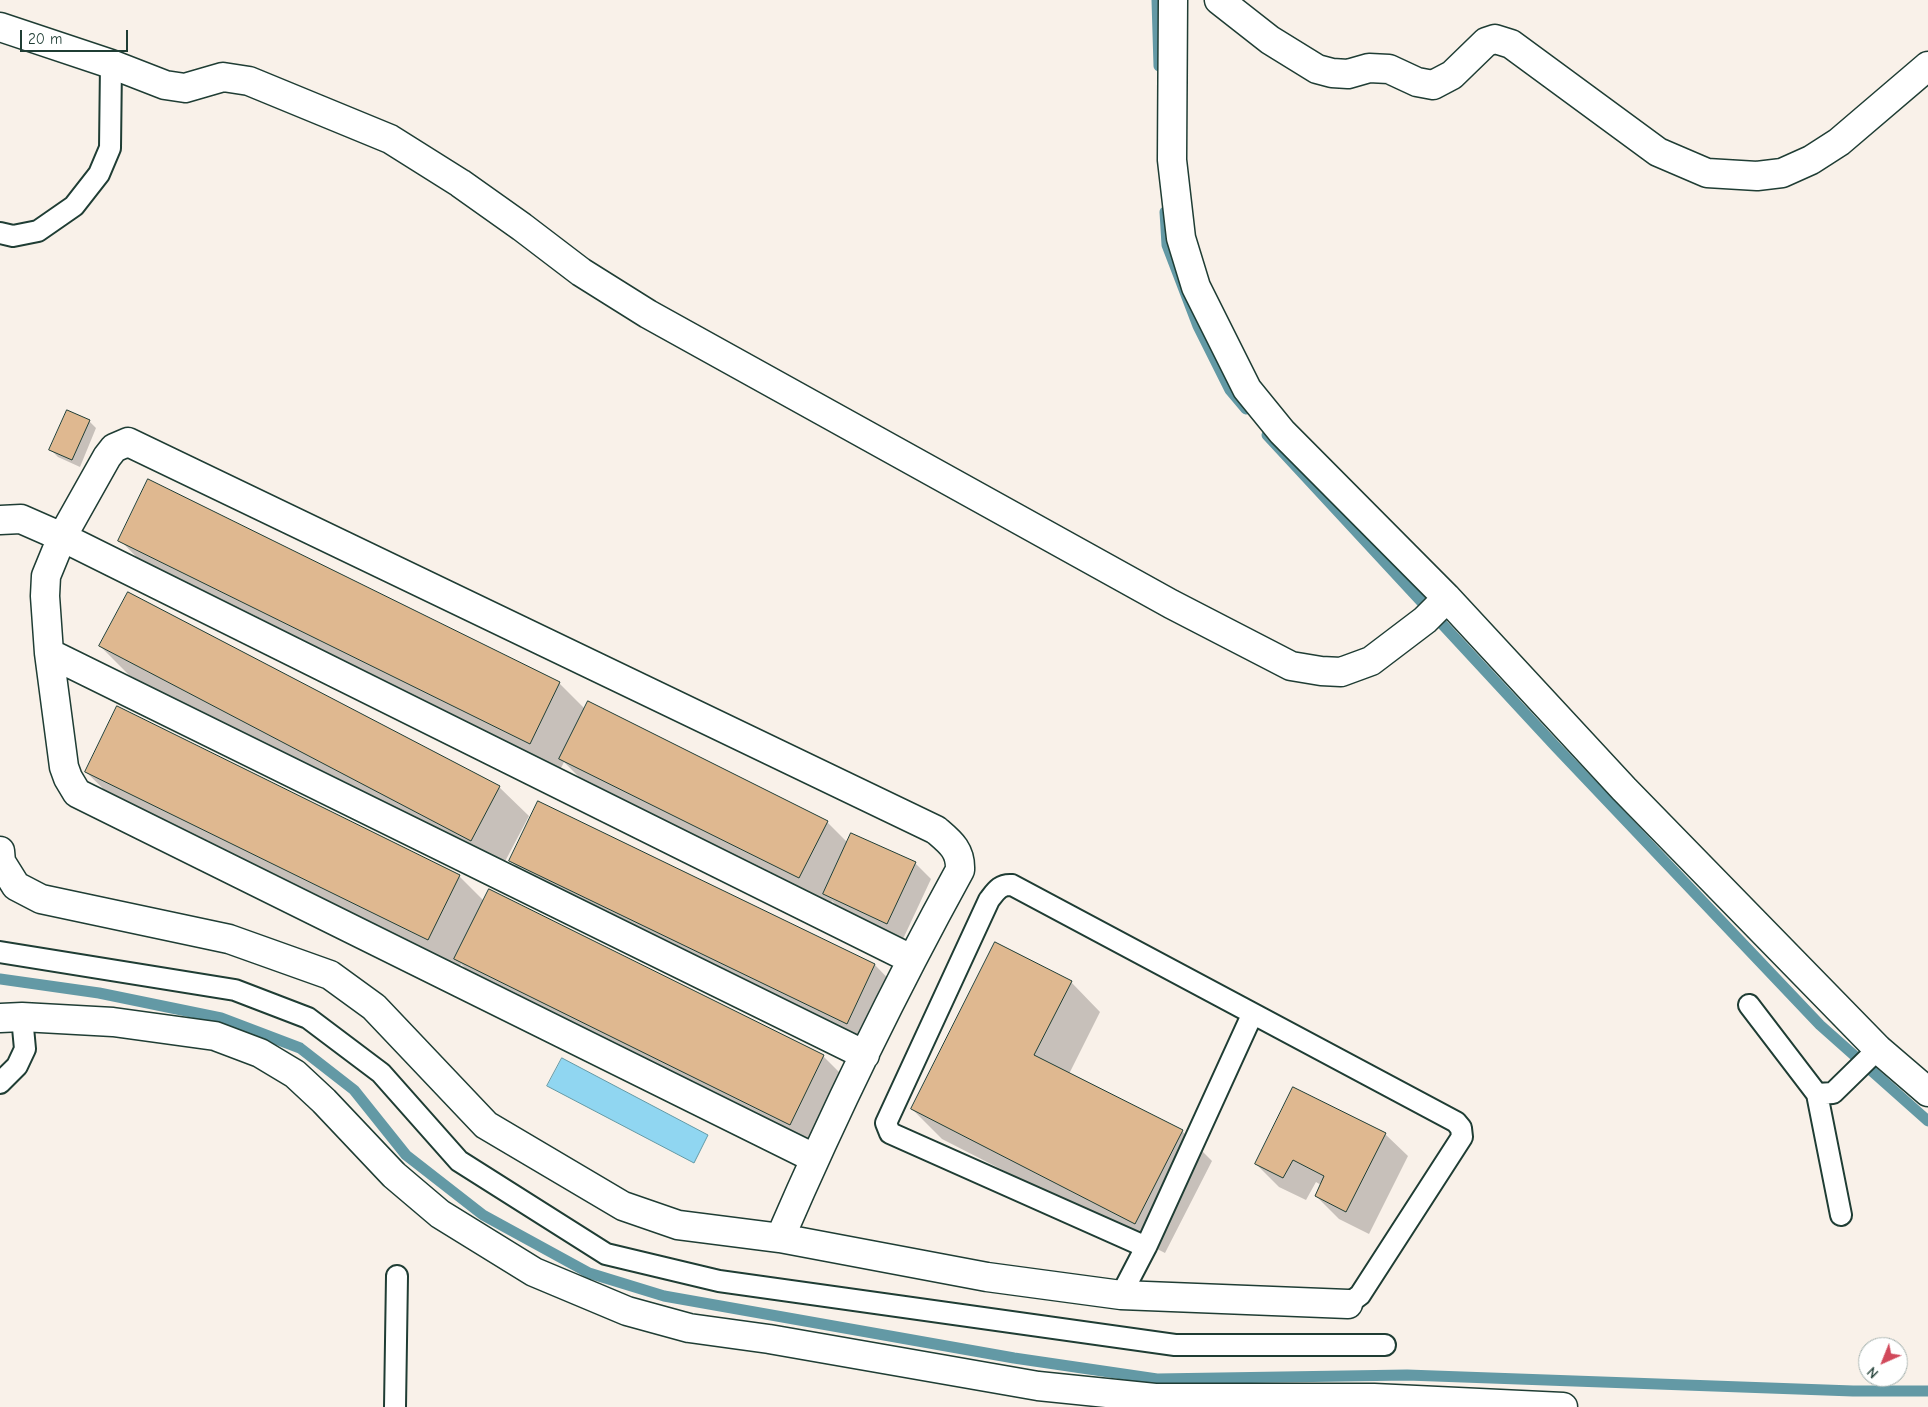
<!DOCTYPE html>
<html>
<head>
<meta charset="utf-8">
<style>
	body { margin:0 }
	#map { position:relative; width:1928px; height:1407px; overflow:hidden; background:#f9f1e9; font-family:"Comic Neue",sans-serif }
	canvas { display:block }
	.north { position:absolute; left:1858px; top:1337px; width:50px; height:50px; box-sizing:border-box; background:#fff; border:1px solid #a5b1ae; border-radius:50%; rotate:224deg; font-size:14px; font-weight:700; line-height:20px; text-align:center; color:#1f3d34 }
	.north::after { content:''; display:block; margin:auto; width:18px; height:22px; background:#d1495b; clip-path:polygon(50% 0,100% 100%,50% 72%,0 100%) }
	.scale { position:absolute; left:20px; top:30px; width:108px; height:22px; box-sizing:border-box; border:2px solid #1f3d34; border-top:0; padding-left:6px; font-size:15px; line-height:18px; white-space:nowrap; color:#1f3d34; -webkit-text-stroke:4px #fff; paint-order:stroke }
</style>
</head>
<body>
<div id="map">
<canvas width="1928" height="1407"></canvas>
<div class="north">N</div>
<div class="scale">20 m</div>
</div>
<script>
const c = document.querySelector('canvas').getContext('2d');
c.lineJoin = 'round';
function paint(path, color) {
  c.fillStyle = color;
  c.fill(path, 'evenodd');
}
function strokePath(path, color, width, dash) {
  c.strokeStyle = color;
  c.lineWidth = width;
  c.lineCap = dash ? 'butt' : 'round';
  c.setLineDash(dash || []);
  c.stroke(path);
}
const water = new Path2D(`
	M562,1058L708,1135L694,1163L547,1086Z`);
paint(water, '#90d6f1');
strokePath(water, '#6399a5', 1);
paint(new Path2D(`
	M89,421L96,428L80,467L58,457L51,450Z
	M120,540L559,683L585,709L827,822L848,843L915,863L931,879L903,939L840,909L832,901L829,907L590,788L564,762L559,772L149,570Z
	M100,646L499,787L529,816L501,869L130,676Z
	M86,772L459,876L484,901L823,1056L853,1086L820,1154L486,989L461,964L458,969L116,801Z
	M539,803L875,965L904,995L877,1053L540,891L511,861Z
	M1071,982L1100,1012L1069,1074L1182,1131L1212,1161L1165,1253L942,1139L912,1109Z
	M1385,1134L1408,1156L1369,1234L1339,1219L1316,1196L1321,1185L1316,1182L1306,1200L1279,1187L1256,1164Z`), '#0003');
strokePath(new Path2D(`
	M1157,0L1159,66
	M1165,212L1167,245L1198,326L1230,390L1246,409
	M1267,435L1556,747L1820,1025L1928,1121
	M0,979L99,993L221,1018L300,1048L354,1090L406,1155L483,1215L589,1273L664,1296L1014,1358L1157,1379L1407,1375L1853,1391H1928`), '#6399a5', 11);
const building = new Path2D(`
	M67,410L90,420L72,460L49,450Z
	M148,479L560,682L530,744L118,541Z
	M128,592L500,786L471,841L99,646Z
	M588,701L828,821L799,878L559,759Z
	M117,706L460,875L428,940L85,772Z
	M538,801L875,964L847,1024L509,861Z
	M851,833L916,862L887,924L823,894Z
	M489,889L824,1055L790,1125L454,959Z
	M995,942L1072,981L1034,1055L1183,1130L1135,1224L911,1109Z
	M1293,1087L1386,1133L1346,1212L1315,1196L1324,1176L1293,1160L1283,1178L1255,1164Z`);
paint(building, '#dfb890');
strokePath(building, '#1f3d34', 1);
const service = new Path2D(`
	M0,233L13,236L38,231L74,206L99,174L110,148L111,64
	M0,952L235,990L308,1018L381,1073L459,1161L606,1254L719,1281L1175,1345H1385
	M1749,1005L1817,1094L1841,1215
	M0,1083L17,1066L25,1049L22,1017
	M1817,1094L1833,1093L1878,1049
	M1146,1247L890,1133L886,1123L989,900C996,891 1000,884 1012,885L1456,1122L1461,1128L1462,1137L1360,1295L1348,1304
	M1121,1295L1146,1247L1252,1015
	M395,1407L397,1276`);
const minor = new Path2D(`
	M1173,0L1172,160L1181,238L1196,287L1247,389L1282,432L1447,598L1624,789L1878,1049L1928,1092
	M1219,0L1270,40L1317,69L1332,73L1348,74L1369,68L1389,69L1417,82L1433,85L1452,75L1486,42L1495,39L1511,44L1658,152L1707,173L1757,176L1782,173L1811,160L1839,142L1928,66
	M0,27L111,64L165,85L185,88L223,77L249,81L390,139L460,183L522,227L581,272L648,314L1171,604L1291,666L1321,671L1341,672L1371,661L1425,620L1447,598
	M0,520L21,519L62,537L911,959
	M49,653L865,1055
	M0,851L1,862L16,886L41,899L229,939L330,975L374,1007L486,1125L623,1206L678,1225L780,1238L987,1277L1121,1295L1348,1304
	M0,1018L22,1017L113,1022L215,1036L260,1053L295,1074L324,1101L394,1175L440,1214L534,1272L627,1311L689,1328L769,1339L1038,1386L1155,1398H1374L1563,1407
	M780,1238C834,1113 894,990 960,870C961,850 950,842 936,830L128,442L114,448L107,457L62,537L46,576L45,596L49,653L64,767L68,778L77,793L814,1158`);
strokePath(service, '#1f3d34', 24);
strokePath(minor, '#1f3d34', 31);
strokePath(service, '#fff', 20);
strokePath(minor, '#fff', 28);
</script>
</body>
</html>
